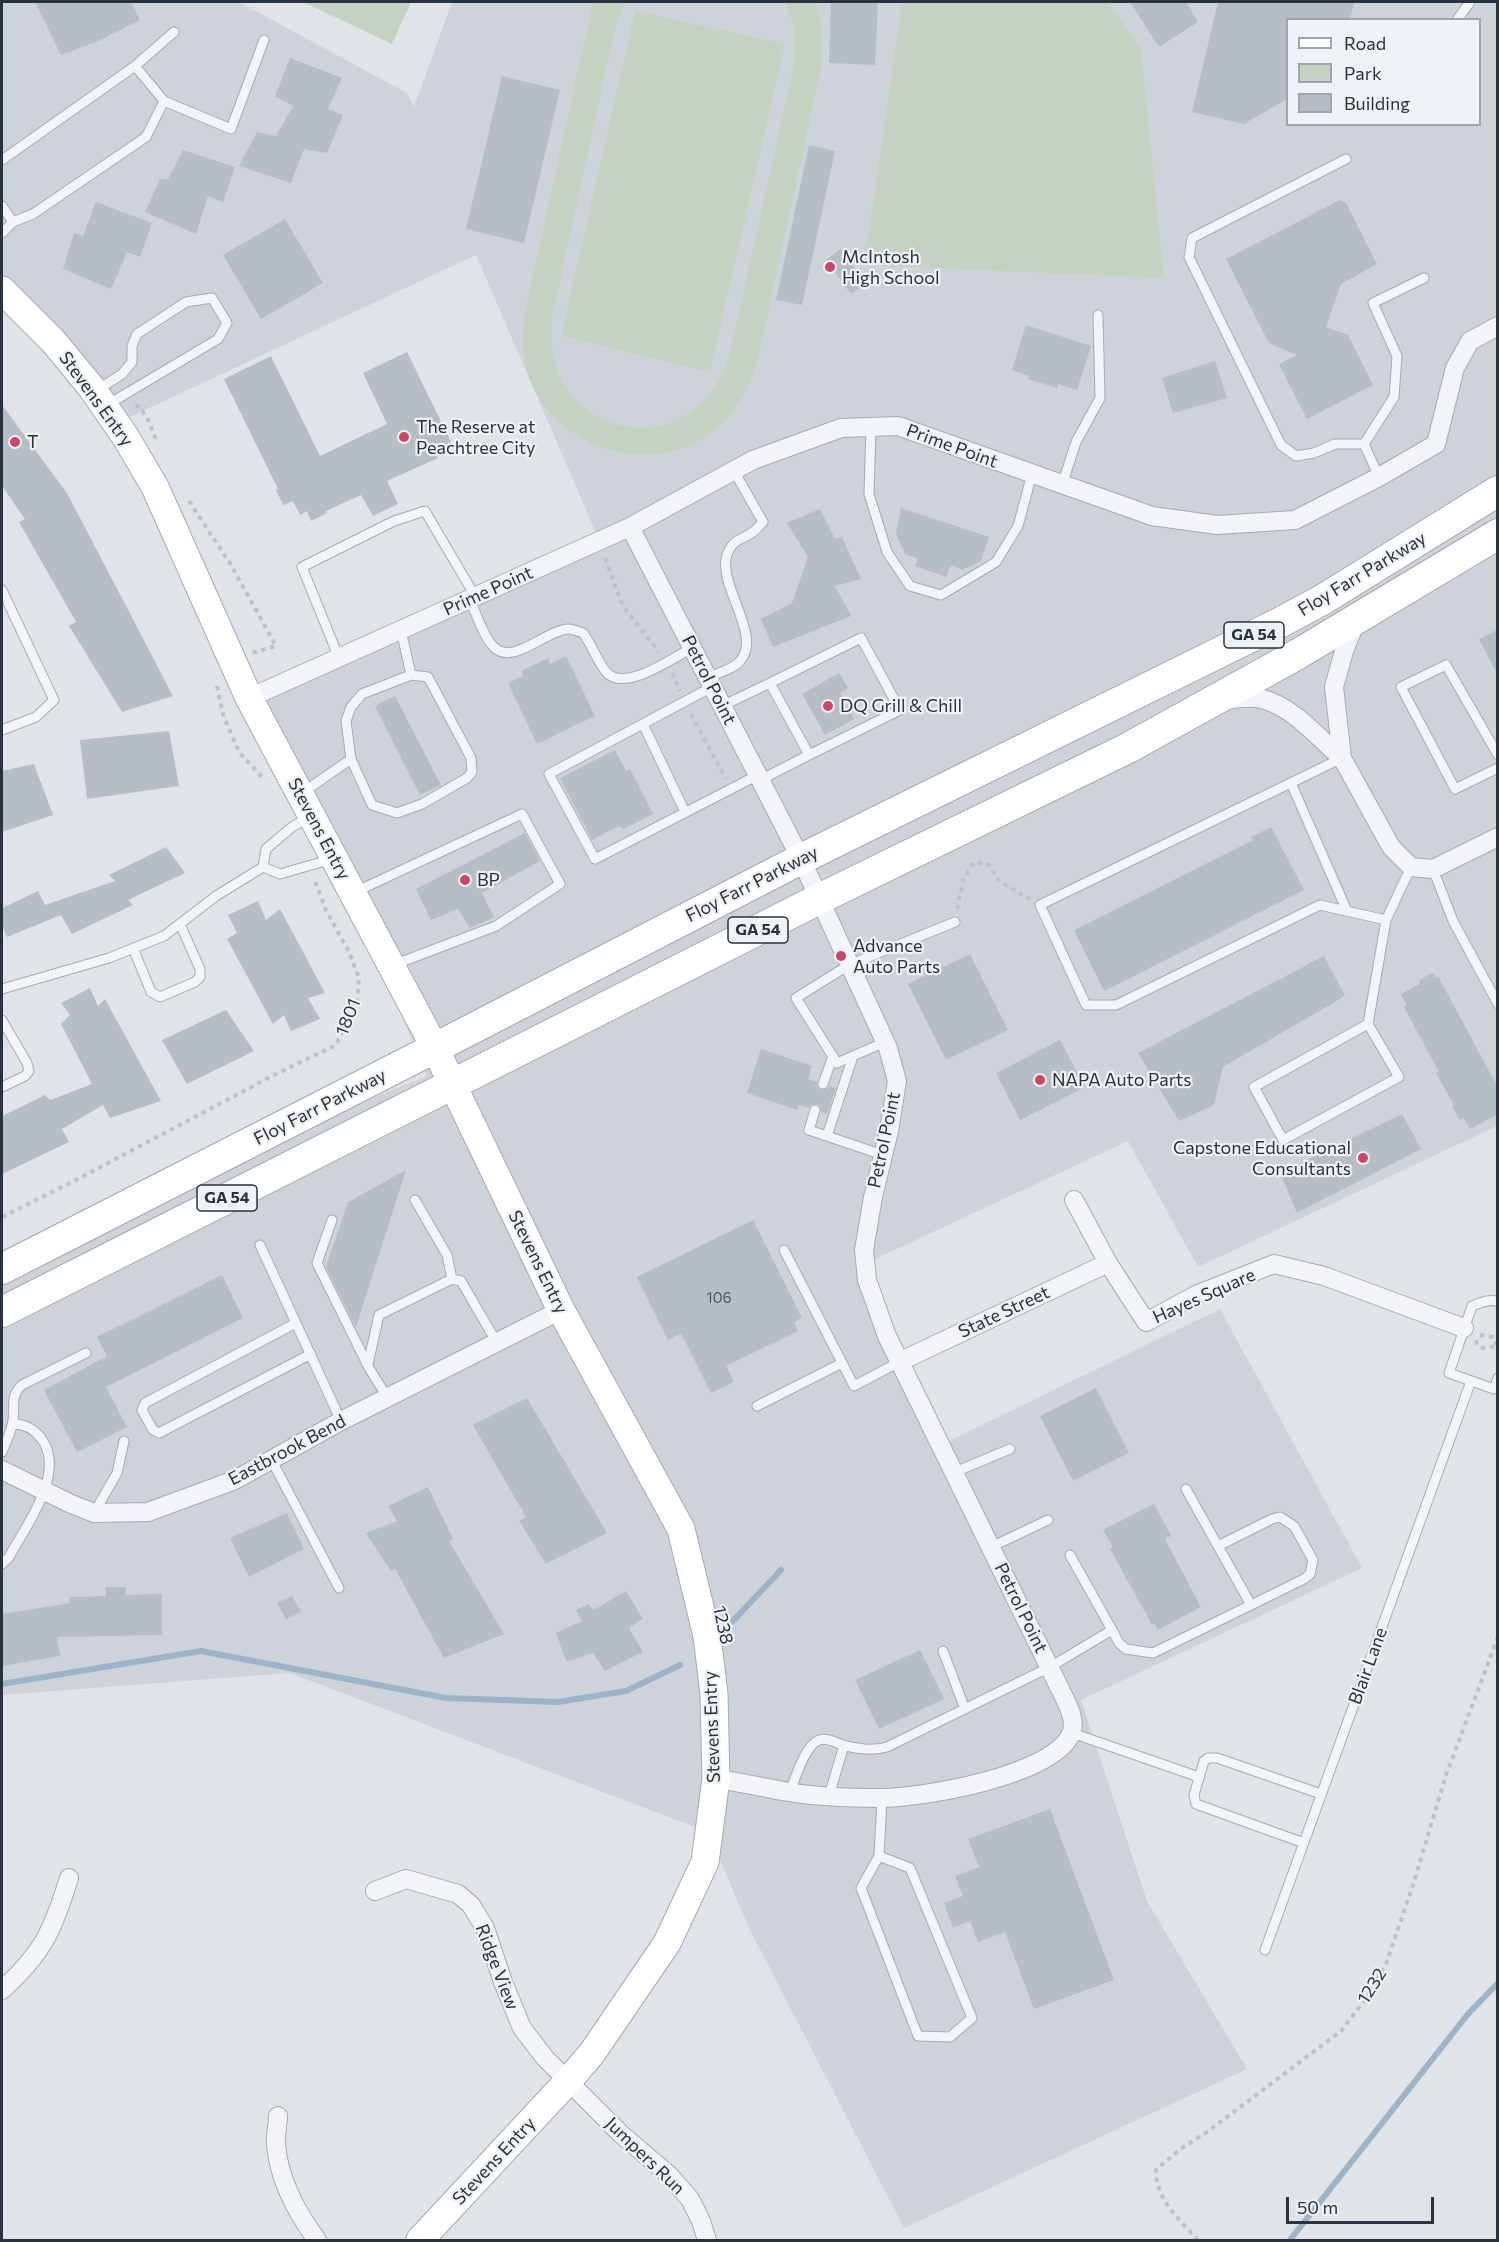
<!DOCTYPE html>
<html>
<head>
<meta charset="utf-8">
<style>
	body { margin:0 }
	#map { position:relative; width:1499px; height:2242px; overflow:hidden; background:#e0e4e8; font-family:Commissioner,sans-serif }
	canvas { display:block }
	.frame { position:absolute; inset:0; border:3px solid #29323f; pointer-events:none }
	.legend { position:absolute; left:1286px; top:18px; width:195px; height:108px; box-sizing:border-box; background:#eff2f6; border:2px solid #a0a5ad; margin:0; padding:8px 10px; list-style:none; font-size:18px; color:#29323f }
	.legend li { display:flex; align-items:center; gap:12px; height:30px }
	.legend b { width:30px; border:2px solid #a0a5ad }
	.scale { position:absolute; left:1286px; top:2197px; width:148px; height:27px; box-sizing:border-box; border:3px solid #29323f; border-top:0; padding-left:8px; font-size:18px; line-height:21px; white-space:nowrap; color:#29323f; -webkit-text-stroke:4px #eff2f6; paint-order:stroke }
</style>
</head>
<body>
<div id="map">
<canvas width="1499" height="2242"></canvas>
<div class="frame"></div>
<ul class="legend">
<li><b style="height:8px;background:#fff"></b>Road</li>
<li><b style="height:16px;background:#c6d2c1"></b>Park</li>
<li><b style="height:16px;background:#b7bdc5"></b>Building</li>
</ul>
<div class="scale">50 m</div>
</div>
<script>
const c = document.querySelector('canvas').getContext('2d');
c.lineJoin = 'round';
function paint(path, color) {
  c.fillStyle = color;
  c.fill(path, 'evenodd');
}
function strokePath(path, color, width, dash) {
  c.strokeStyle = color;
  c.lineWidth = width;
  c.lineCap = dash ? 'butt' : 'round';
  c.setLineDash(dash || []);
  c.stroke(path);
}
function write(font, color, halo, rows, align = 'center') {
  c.font = font + ' Commissioner,sans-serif';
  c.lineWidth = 4.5;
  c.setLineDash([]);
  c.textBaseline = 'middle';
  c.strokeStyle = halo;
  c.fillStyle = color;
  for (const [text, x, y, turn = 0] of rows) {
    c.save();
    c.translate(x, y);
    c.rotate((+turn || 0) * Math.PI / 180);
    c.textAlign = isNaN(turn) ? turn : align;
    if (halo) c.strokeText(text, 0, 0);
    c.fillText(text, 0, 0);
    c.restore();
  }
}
paint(new Path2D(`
	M2,2H239L407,93L414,107L452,2H1497V1126L1198,1267L1128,1141L856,1268L949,1441L1220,1309L1362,1568L1081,1700L1147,1901L1247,2069L904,2228L749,1928L708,1832L290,1673L2,1695V1257L111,1203L427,1076L306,786L249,698L599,540L476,255L117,423L2,302ZM1288,20H1480V124H1288Z`), '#ced3da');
paint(new Path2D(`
	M303,2H411L392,44Z
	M593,2H625L615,29L552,318C539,438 692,472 729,357L794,64V27L785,2H816C823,25 824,44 821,68L757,364C749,386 740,406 723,423C657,487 538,448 524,357C522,341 523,327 525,311Z
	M902,2H1108L1141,48L1164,278L864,265Z
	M635,11L785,44L710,372L561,336Z`), '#c6d2c1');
strokePath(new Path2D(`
	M733,1621L781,1570
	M2,1684L201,1651L446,1698L558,1702L626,1691L680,1665
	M1290,2240L1468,2014L1498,1983`), '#9cb3c8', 6);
paint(new Path2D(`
	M35,2H131L140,20L96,42L61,55Z
	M831,2H878L875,65L829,63Z
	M1130,2H1186L1198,22L1159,47Z
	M1218,2H1354L1350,20H1287V99L1244,124L1192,112Z
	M290,58L342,78L328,109L343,115L327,153L304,149L291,183L239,166L257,132L276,136L293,106L275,96Z
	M502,76L560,90L524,243L466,229Z
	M809,145L835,151L802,305L776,300Z
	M183,150L235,167L223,202L208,196L196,234L145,212L160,179H168Z
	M1340,200L1346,203L1377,264L1341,284L1326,327L1348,335L1373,385L1307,419L1279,364L1297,355L1269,343L1226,259Z
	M96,202L152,223L140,257L127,252L111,289L63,269L74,233L83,236Z
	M285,219L323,283L261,319L223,255Z
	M841,249L866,283L851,294L826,260Z
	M1026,325L1091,346L1077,390L1058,384L1057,388L1028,379L1029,376L1012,370Z
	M407,352L451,442L433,450L438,458L387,481L398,504L373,516L361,495L326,511L327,513L311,521L307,511L300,515L293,501L283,505L276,490L278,489L224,379L271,356L320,456L387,424L363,373Z
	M1215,361L1227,398L1173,413L1162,378Z
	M2,405L67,493L173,696L122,712L69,626L76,622L19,522L25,519L2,486Z
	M901,508L989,537L981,561L962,570L951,565L946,577L915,566L918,559L905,554L896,534Z
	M820,509L835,539L842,537L861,579L835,586L851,616L773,647L761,619L792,603L808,557L787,523Z
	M1497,630V674L1479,639Z
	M566,656L595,716L537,744L508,683L523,676L521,671L548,658L550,664Z
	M839,673L848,688L840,693L854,719L825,735L802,694Z
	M395,696L441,785L420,795L375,706Z
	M169,731L179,786L87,799L80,740Z
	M615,750L626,771L630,769L653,814L623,829L619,826L592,840L560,778Z
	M34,764L53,815L2,832V771Z
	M1271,827L1304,890L1104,991L1074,930L1253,840L1251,837Z
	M525,833L540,861L482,893L494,917L470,928L458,909L431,920L416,889Z
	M166,847L185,873L128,900L133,905L72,934L61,915L7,937L2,925V908L38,891L45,905L115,881L109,875Z
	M258,901L266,920L280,909L325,993L308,998L320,1019L291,1031L284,1015L273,1024L227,939L237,933L228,915Z
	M970,954L1008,1030L946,1060L908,984Z
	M1324,956L1345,996L1223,1067L1214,1105L1179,1121L1138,1053Z
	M1433,973L1436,978L1438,976L1497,1086V1115L1470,1129L1464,1118L1460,1120L1452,1106L1454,1105L1436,1073L1439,1072L1404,1007L1407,1006L1401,994L1420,984L1419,980Z
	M90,988L98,1006L105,999L161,1101L110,1118L103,1105L62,1129L69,1142L2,1174V1116L45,1095L50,1100L92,1084L61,1024L70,1015L61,1003Z
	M226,1010L254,1051L187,1084L162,1040Z
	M1060,1040L1085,1087L1020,1120L996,1073Z
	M761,1049L812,1066L808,1079L817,1082V1086L820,1090L827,1089L830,1086L836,1088L827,1114L821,1112L820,1106L816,1103L811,1105L809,1108L799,1105L797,1110L747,1093Z
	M1402,1114L1421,1149L1297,1213L1280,1173Z
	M406,1170L356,1327L326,1267L348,1202Z
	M753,1220L802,1318L794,1322L798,1331L726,1366L734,1382L711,1393L681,1333L668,1340L637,1277Z
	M222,1275L243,1318L106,1387L127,1427L77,1452L44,1390L107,1356L97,1337Z
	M1096,1388L1129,1453L1073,1481L1040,1416Z
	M527,1398L607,1533L546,1564L519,1521L526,1517L473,1425Z
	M428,1487L453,1539L449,1541L504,1634L444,1658L395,1569L391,1571L366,1533L397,1521L388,1506Z
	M1154,1504L1171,1536L1165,1539L1201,1607L1158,1630L1154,1623L1152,1625L1140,1603L1110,1549L1113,1547L1103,1530Z
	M287,1513L304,1549L249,1577L230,1538Z
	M105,1587H126V1595L162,1594V1635L57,1637L60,1656L2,1666V1614L70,1603V1597L106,1596Z
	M626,1591L643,1619L629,1628L643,1652L605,1671L593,1653L567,1662L556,1633L582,1621L576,1610L588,1604L594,1610Z
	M292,1596L301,1612L286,1619L277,1603Z
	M920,1650L944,1699L879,1729L855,1680Z
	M1050,1809L1114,1980L1034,2009L1005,1932L978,1942L970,1921L953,1928L944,1903L963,1896L955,1876L979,1867L968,1839Z`), '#b7bdc5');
const lane = new Path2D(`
	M1457,20L1470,2
	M164,101L135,66L174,32
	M1346,159L1192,238L1189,257L1281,445L1296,456L1314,453L1335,444H1364L1379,477
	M2,160L135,66
	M2,206L13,222
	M2,233L13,222L33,214L146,137L164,101L231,129L264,40
	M96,391L122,374L132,362V346L137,334L186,302L212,298L227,323L218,339L107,405
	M871,427L869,494L887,552L910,586L941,595L996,562L1018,526L1032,474
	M1364,444L1394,397L1397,356L1373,303L1424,278
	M1062,485L1076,442L1100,398L1098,315
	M2,590L54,700L36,717L2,730
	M469,599C476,612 483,635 492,645C511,669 546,629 569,629C573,629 579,632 583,633C592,645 597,661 607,673C626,692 674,657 692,648
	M401,630L411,675
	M339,658L302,567L394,521L425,511L475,596
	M708,678C717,673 734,669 740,661C763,635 717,585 727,555C733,538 742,540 753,532C757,529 760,525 763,522L734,471
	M770,683L861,638L900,710L809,755
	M712,687L549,774L595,859L758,775
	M722,706L770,683L809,755L760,780
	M643,724L685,812
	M1498,755L1446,665L1401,687L1455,789L1498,768
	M1342,758L1040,905L1086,1005H1116L1320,905L1386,920L1411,867
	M1291,783L1347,911
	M302,793L351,759L346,721L351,707L362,694L411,675L428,677L471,758L472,772L467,778L422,804L397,813L372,805L351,759
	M263,867L280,874L332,859
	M1433,869L1453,921L1498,1004
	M355,892L522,814L560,884L496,926L393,965
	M133,948L151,992L160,997L195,982L200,977V969L180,924
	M2,989L109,958L164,936L216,896L263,867L266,849L292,827L309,817
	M2,1020L27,1063L29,1071L25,1076L2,1087
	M1368,1024L1399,1077L1283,1140L1254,1087L1368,1024L1386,920
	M885,1042L837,1063L796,998L849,965L955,922
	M823,1084L833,1056
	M815,1110L809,1130L883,1155
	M827,1136L853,1056
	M415,1200L447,1255L452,1279
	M332,1220L317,1263L369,1368L387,1397
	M260,1245L341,1421
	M784,1250L854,1386L901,1361
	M1498,1302C1490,1298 1480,1303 1472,1306L1449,1373L1494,1389L1498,1378
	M296,1323L145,1403L142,1410L153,1430L159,1433L311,1354
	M368,1364L379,1315L452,1279L461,1281L497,1343
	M757,1406L842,1363
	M2,1452C5,1443 10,1435 12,1425C17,1410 8,1398 22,1385L86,1353
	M271,1459L339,1588
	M955,1472L1010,1449
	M94,1513L117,1473L124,1441
	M1218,1546L1272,1519L1280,1517L1294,1526L1313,1560L1310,1574L1304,1579L1251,1605
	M991,1547L1048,1520
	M2,1564L9,1557C26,1526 67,1472 41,1438C34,1429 24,1424 13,1424
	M1112,1630L1119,1643L1126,1649L1153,1653L1251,1605L1186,1489
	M943,1651L965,1709
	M1072,1733L1199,1777
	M790,1792C795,1779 805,1745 819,1740C828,1737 838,1744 846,1746C860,1749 873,1751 887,1747L1050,1667L1112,1630L1070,1555
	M829,1796L844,1745
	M1304,1843L1196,1804L1194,1795L1204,1761L1208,1758H1217L1321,1794
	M879,1856L910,1868L972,2018L950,2037L918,2036L861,1888L879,1856L882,1798
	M1265,1950L1471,1381`);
const street = new Path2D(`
	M630,527L801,859L888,1048L897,1081L889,1131L873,1197L864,1250L867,1280L887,1336L1061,1691C1067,1703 1077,1721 1071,1734C1052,1776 922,1798 880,1798C850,1798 818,1797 789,1792C764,1788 741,1782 716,1779
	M1357,619L1344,651L1334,687L1342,758L1391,847L1411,867L1433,869L1498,837
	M249,698L630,527L753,460L841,428L898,426L1152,516L1217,525L1295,520L1379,477L1436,444L1455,368L1470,341L1498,326
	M1224,700C1235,699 1251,696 1262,699C1294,707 1318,738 1342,758
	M1074,1200L1108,1263L1146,1322L1198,1294L1274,1264L1324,1276L1464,1328
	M901,1361L1108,1263
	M2,1470L69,1503L94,1513L148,1512L235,1480L341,1421L561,1310
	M375,1891L406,1879L458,1894L471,1905L485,1928L503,1982L522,2028L545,2058L621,2134L669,2175L690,2199L701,2221L707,2240
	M2,1990C43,1953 53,1930 69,1878
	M278,2116C278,2125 275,2135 276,2145C279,2179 297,2213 317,2240`);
const secondary = new Path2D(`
	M2,290L53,341L91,387L125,436L155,487L249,698L435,1048L561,1310L681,1529L707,1636L714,1694L716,1779L705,1862L667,1943L592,2053L569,2080L420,2240`);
const primary = new Path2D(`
	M2,1269L435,1048L801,859L1281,622L1322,600L1498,491
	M2,1312L819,899L1128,748L1298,654L1498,534`);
strokePath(lane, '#a5abb2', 11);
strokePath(street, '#a5abb2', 20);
strokePath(secondary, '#a5abb2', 29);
strokePath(primary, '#9fa9b4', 32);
strokePath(new Path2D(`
	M136,404L147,417L157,442
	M189,501L231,565L276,646L252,653
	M605,558L623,606L659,652
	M672,673L680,691
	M217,686L223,715L239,752L264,779
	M691,714L726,779
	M957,909L963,881L974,862L989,865L999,881L1030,899
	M2,1217L76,1180L272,1076L336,1045L357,1002L359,978L349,952L326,910L314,879
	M1480,1335L1493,1337L1496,1345
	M1476,1340L1477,1344L1483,1348L1498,1346
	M1198,2240C1180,2220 1155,2199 1156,2170L1179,2150L1207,2132L1341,2031L1364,2001L1386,1964L1414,1882L1446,1775L1498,1637`), '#bec2c7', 4, [4.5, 4.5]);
strokePath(lane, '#f2f4f7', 9);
strokePath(street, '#f2f4f7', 18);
strokePath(secondary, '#fff', 27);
strokePath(primary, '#fff', 30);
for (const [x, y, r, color] of [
	[830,267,6,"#ca4862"],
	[404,437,6,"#ca4862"],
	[15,442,6,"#ca4862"],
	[828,706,6,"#ca4862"],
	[465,880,6,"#ca4862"],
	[841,956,6,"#ca4862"],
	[1040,1080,6,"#ca4862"],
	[1363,1158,6,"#ca4862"]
]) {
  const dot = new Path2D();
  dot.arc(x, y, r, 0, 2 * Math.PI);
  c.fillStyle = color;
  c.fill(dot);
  strokePath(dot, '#eff2f6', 2);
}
write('15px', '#4c5560', null, [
	["106",719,1298]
]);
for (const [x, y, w] of [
	[1254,635,60],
	[758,930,60],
	[227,1198,60]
]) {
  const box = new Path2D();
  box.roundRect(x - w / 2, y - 13, w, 26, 4.5);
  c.fillStyle = '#eff2f6';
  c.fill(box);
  strokePath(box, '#29323f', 1.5);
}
write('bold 16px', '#29323f', null, [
	["GA 54",1254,635],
	["GA 54",758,930],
	["GA 54",227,1198]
]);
write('18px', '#29323f', '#eff2f6', [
	["McIntosh",842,257],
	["High School",842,278],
	["The Reserve at",416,427],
	["Peachtree City",416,448],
	["T",27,442],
	["DQ Grill & Chill",840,706],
	["BP",477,880],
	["Advance",853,946],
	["Auto Parts",853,967],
	["NAPA Auto Parts",1052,1080],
	["Capstone Educational",1351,1148,"right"],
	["Consultants",1351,1169,"right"]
], 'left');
write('18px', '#29323f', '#eff2f6', [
	["Stevens Entry",96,399,54],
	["Prime Point",952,446,20],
	["Floy Farr Parkway",1362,574,-31],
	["Prime Point",488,591,-24],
	["Petrol Point",709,680,63],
	["Stevens Entry",319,829,62],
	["Floy Farr Parkway",752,884,-27],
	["1801",348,1017,-68],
	["Floy Farr Parkway",320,1107,-27],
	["Petrol Point",884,1140,-78],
	["Stevens Entry",538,1262,64],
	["Hayes Square",1204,1296,-24],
	["State Street",1004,1312,-25],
	["Eastbrook Bend",287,1450,-28],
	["Petrol Point",1021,1608,64],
	["1238",723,1625,78],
	["Blair Lane",1368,1666,-70],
	["Stevens Entry",712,1727,-92],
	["Ridge View",497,1967,69],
	["1232",1372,1986,-58],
	["Jumpers Run",645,2156,44],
	["Stevens Entry",494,2161,-47]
]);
</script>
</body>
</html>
